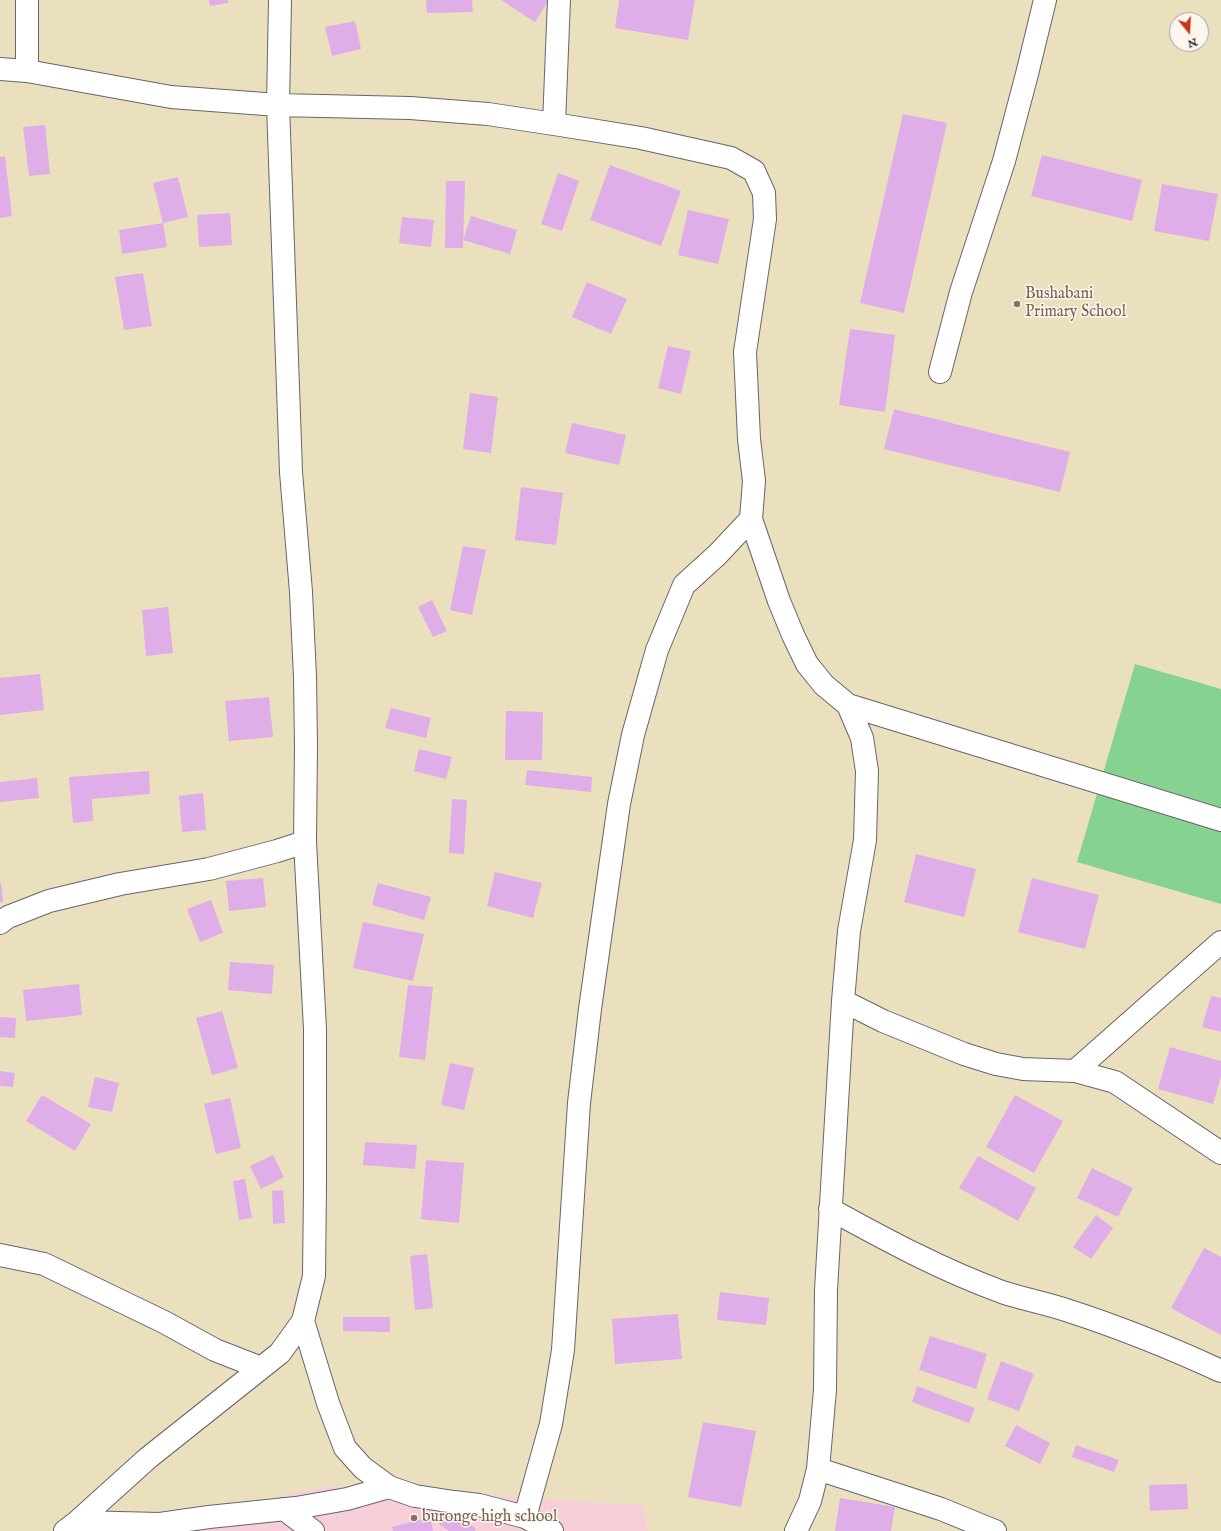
<!DOCTYPE html>
<html>
<head>
<meta charset="utf-8">
<style>
	body { margin:0 }
	#map { position:relative; width:1221px; height:1531px; overflow:hidden; background:#ebe0be; font-family:"IM FELL English",serif }
	canvas { display:block }
	.north { position:absolute; left:1169px; top:12px; width:40px; height:40px; box-sizing:border-box; background:#fbf7ec; border:1px solid #a4a2a5; border-radius:50%; rotate:162deg; font-size:11px; font-weight:700; line-height:16px; text-align:center; color:#22223b }
	.north::after { content:''; display:block; margin:auto; width:14px; height:18px; background:#c8321e; clip-path:polygon(50% 0,100% 100%,50% 72%,0 100%) }
</style>
</head>
<body>
<div id="map">
<canvas width="1221" height="1531"></canvas>
<div class="north">N</div>
</div>
<script>
const c = document.querySelector('canvas').getContext('2d');
c.lineJoin = 'round';
function paint(path, color) {
  c.fillStyle = color;
  c.fill(path, 'evenodd');
}
function strokePath(path, color, width, dash) {
  c.strokeStyle = color;
  c.lineWidth = width;
  c.lineCap = dash ? 'butt' : 'round';
  c.setLineDash(dash || []);
  c.stroke(path);
}
function write(font, color, halo, rows, align = 'center') {
  c.font = font + ' "IM FELL English",serif';
  c.lineWidth = 3;
  c.setLineDash([]);
  c.textBaseline = 'middle';
  c.strokeStyle = halo;
  c.fillStyle = color;
  for (const [text, x, y, turn = 0] of rows) {
    c.save();
    c.translate(x, y);
    c.rotate((+turn || 0) * Math.PI / 180);
    c.textAlign = isNaN(turn) ? turn : align;
    if (halo) c.strokeText(text, 0, 0);
    c.fillText(text, 0, 0);
    c.restore();
  }
}
paint(new Path2D(`
	M326,1486L643,1505L648,1531H124Z`), '#f6cfd9');
paint(new Path2D(`
	M1135,664L1221,689V904L1077,862Z`), '#86d290');
paint(new Path2D(`
	M209,0H228V3L210,6Z
	M426,0H472L473,12L427,13Z
	M501,0H549L535,22Z
	M619,0H695L688,40L615,28Z
	M355,21L361,49L332,56L325,27Z
	M903,114L947,123L904,313L860,303Z
	M45,125L50,174L29,176L23,127Z
	M1042,155L1142,180L1132,221L1031,196Z
	M5,156L12,216L0,218V157Z
	M610,165L681,191L661,246L590,220Z
	M558,173L579,181L562,231L541,224Z
	M178,177L188,217L163,223L153,183Z
	M446,181H465L463,248H445Z
	M1162,184L1218,194L1209,241L1154,231Z
	M688,210L729,219L718,264L678,255Z
	M230,213L232,245L199,247L197,215Z
	M471,216L517,230L510,254L463,240Z
	M402,217L434,220L431,247L399,243Z
	M163,223L167,247L122,254L119,230Z
	M143,273L152,326L124,330L115,277Z
	M587,282L627,299L611,334L572,317Z
	M850,329L895,335L885,412L839,405Z
	M668,346L691,351L681,394L658,388Z
	M470,393L498,397L491,453L463,449Z
	M894,409L1070,452L1060,492L884,449Z
	M572,423L626,435L619,465L565,453Z
	M521,487L563,493L556,545L515,540Z
	M463,546L486,550L472,615L450,610Z
	M432,600L447,631L433,637L418,607Z
	M168,607L173,653L146,656L142,610Z
	M40,674L44,710L0,715V678Z
	M269,697L273,737L229,741L225,701Z
	M391,708L431,718L426,738L385,728Z
	M506,711L543,712L542,760H505Z
	M419,749L452,757L446,779L414,771Z
	M527,770L592,777L591,792L525,785Z
	M149,771L150,794L92,799L93,821L73,823L69,777Z
	M37,778L39,798L0,802V782Z
	M203,793L206,830L182,832L179,796Z
	M452,799L467,800L464,854L449,853Z
	M916,854L976,869L964,917L904,902Z
	M495,872L542,883L533,918L487,906Z
	M263,878L266,907L229,911L226,881Z
	M1032,878L1099,895L1085,949L1018,932Z
	M0,883H1L3,902H0Z
	M378,883L431,897L424,920L372,905Z
	M211,900L223,933L200,942L187,909Z
	M363,922L424,934L413,981L353,968Z
	M230,962L274,965L272,994L228,990Z
	M79,984L82,1015L26,1021L23,990Z
	M408,985L433,987L425,1060L399,1057Z
	M1211,996L1221,998V1032L1202,1027Z
	M222,1011L238,1068L212,1075L196,1018Z
	M0,1017L16,1018L15,1038L0,1037Z
	M1170,1047L1221,1061V1076L1213,1104L1158,1089Z
	M450,1063L474,1068L464,1110L441,1105Z
	M0,1071L15,1073L13,1087L0,1086Z
	M95,1077L119,1083L112,1112L88,1107Z
	M42,1095L91,1124L75,1151L26,1121Z
	M1015,1095L1063,1121L1034,1173L986,1147Z
	M230,1098L241,1148L216,1154L204,1104Z
	M365,1142L417,1145L415,1169L363,1165Z
	M273,1155L284,1177L261,1189L250,1166Z
	M978,1156L1036,1188L1018,1221L959,1188Z
	M426,1160L464,1163L459,1223L421,1219Z
	M1092,1168L1133,1188L1118,1217L1077,1198Z
	M245,1179L252,1218L239,1220L233,1181Z
	M283,1190L285,1223L273,1224L272,1191Z
	M1096,1215L1113,1228L1091,1259L1073,1247Z
	M1204,1248L1221,1257V1335L1171,1308Z
	M427,1254L433,1308L415,1310L410,1256Z
	M720,1292L769,1298L766,1325L717,1320Z
	M678,1314L682,1359L615,1364L612,1319Z
	M343,1317H390V1332L343,1331Z
	M930,1336L987,1354L976,1389L919,1370Z
	M1001,1361L1034,1374L1019,1411L987,1399Z
	M917,1386L975,1408L969,1423L912,1402Z
	M703,1422L756,1431L741,1507L688,1497Z
	M1016,1425L1050,1443L1040,1464L1005,1446Z
	M1076,1445L1119,1460L1114,1472L1072,1457Z
	M1187,1484L1188,1509L1150,1511L1149,1485Z
	M840,1498L895,1507L891,1531H835Z
	M449,1509L476,1529L475,1531H449L439,1524Z
	M430,1517L433,1531H393L392,1527Z`), '#dfade7');
const minor = new Path2D(`
	M27,0V71
	M0,69L27,71L171,97L278,105L410,108L488,114L554,124L641,138L731,158L754,171L764,193L765,219L745,352L749,439L754,481L751,519L717,555L684,585L657,650L633,735L619,804L590,1009L579,1103L563,1350L551,1424L525,1517
	M554,124L559,0
	M940,372L961,292L1004,161L1027,74L1045,0
	M751,519L779,601L793,635L807,664L824,685L848,705L862,738L867,771L865,840L849,931L843,1001L826,1290L825,1390L818,1469L810,1501L796,1531
	M848,705L1221,820
	M0,923L8,917L49,901L120,884L209,869L277,851L305,842
	M843,1001L883,1021L964,1054L996,1064L1023,1069L1075,1071L1115,1082L1221,1153
	M1075,1071L1221,942
	M830,1209C886,1240 942,1270 1002,1292C1023,1299 1045,1303 1066,1310C1119,1327 1171,1348 1221,1371
	M0,1255L44,1264L164,1322L215,1350L261,1368
	M303,1321L328,1403L345,1448L363,1468L389,1487L415,1496L454,1502L479,1505L525,1517L552,1531
	M818,1469L941,1509L995,1531
	M284,1509L313,1531
	M77,1522L160,1524L209,1517L296,1508L347,1499L389,1487
	M65,1531L77,1522L148,1458L280,1353L303,1321L314,1276L315,1186V1029L305,842L306,746L305,677L301,592L291,472L278,105L280,0`);
strokePath(minor, '#686469', 24);
strokePath(minor, '#fff', 22);
for (const [x, y, r, color] of [
	[1017,304,4,"#8d6e63"],
	[414,1518,4,"#8d6e63"]
]) {
  const dot = new Path2D();
  dot.arc(x, y, r, 0, 2 * Math.PI);
  c.fillStyle = color;
  c.fill(dot);
  strokePath(dot, '#fbf7ec', 1.5);
}
write('16px', '#785e54', '#fbf7ec', [
	["Bushabani",1025,295],
	["Primary School",1025,313],
	["buronge high school",422,1518]
], 'left');
</script>
</body>
</html>
